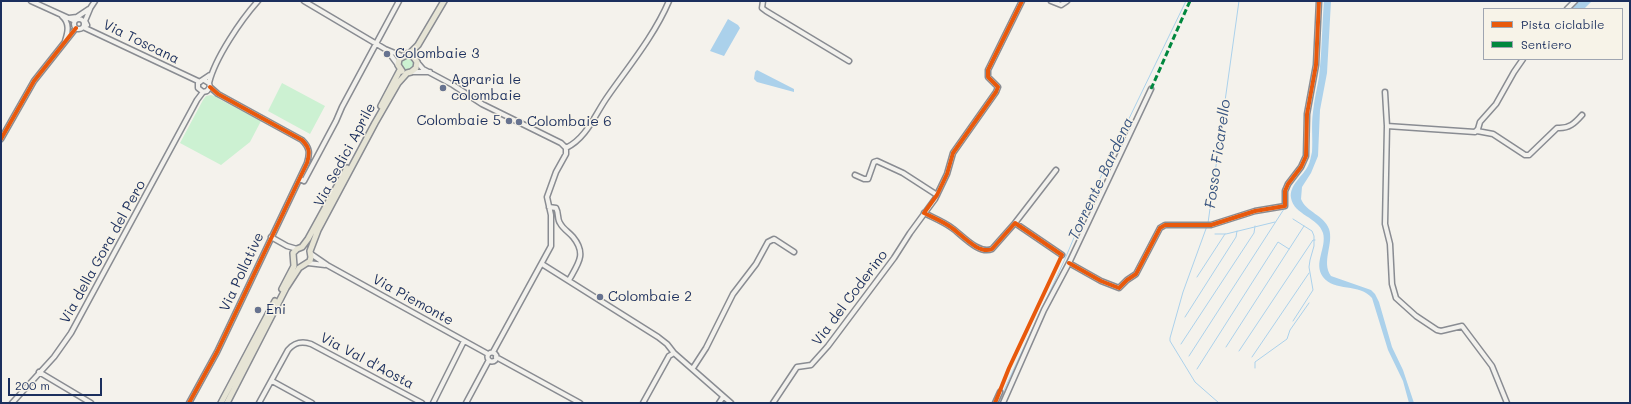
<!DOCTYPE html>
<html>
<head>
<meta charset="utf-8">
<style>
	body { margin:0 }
	#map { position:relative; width:1631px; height:404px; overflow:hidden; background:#f4f2ec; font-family:Mali,sans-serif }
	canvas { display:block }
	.frame { position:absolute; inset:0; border:2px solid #1b2f5e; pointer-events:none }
	.legend { position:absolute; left:1483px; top:8px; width:140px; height:52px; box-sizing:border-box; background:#f7f3e8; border:1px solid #9fa5b1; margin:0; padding:5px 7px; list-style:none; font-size:12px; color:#1b2f5e }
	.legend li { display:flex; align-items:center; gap:8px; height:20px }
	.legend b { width:20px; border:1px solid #9fa5b1 }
	.scale { position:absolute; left:8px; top:378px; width:94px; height:18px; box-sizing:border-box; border:2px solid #1b2f5e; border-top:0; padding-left:5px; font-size:12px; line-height:14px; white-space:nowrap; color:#1b2f5e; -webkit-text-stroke:3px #f7f3e8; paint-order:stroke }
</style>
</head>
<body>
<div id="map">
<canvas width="1631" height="404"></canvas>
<div class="frame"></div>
<ul class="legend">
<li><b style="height:5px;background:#e8590c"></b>Pista ciclabile</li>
<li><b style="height:5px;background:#00873e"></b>Sentiero</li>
</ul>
<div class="scale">200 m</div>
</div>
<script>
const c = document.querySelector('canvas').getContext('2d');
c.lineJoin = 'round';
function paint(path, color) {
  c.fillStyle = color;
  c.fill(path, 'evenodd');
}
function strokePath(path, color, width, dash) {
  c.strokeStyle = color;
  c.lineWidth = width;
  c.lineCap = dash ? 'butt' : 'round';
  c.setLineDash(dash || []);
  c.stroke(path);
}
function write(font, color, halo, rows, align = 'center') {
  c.font = font + ' Mali,sans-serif';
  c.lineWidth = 3;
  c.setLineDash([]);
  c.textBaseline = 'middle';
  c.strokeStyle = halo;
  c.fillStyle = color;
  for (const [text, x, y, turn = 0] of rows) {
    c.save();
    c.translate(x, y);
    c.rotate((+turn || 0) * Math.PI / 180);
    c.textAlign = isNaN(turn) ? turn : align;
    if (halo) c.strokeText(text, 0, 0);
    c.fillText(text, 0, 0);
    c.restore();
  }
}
paint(new Path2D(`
	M400 64a7 7 0 1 1 14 0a7 7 0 1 1-14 0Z
	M282,83L325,106L310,134L268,111Z
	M211,95L218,97L219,99L261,121L250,142L221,165L180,143L203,100L206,96Z`), '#ccf1d2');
paint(new Path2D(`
	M1324,1H1331L1327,73L1320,110L1318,156L1311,173L1302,187L1301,199C1306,212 1324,215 1329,229C1334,244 1321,262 1331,276L1371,290L1375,294L1379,302L1392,347L1403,370L1414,403H1409L1403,381L1388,350L1372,298C1360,283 1334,292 1323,277C1313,263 1327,248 1323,233C1318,217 1294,215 1291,198C1289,185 1303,176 1308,166C1310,162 1311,156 1312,152C1313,139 1311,125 1313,112C1314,100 1317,89 1319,77C1322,52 1322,26 1324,1Z
	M1579,1H1592L1584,9H1572Z
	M728,19L738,25L740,28L724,56L710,51Z
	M757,70L794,89V92L757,82L754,79L755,72Z`), '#abd1eb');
strokePath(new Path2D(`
	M1293,219L1312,231L1314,236V246L1310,260L1309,267L1313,290L1293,321
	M1208,223L1239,1
	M1207,226L1183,292L1170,338V341L1195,382L1219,403
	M1215,234H1226L1275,222
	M1197,277L1225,234
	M1185,317L1236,237L1237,231
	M1181,344L1254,233L1255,226
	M1226,347L1304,226
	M1239,351L1313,240H1315
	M1189,356L1284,209
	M1252,357L1309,273
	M1255,368V362L1287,339L1290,330L1309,303
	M1197,369L1278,242L1289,249
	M998,403L1065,259L1091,197L1186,1`), '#abd1eb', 1);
const minor = new Path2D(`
	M31,1L75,21
	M304,1L385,49L402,56
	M763,1L762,8L766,11L849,61
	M1051,1L1061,5L1067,1
	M1567,9L1575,1
	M89,10L95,1
	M62,16C70,23 68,32 65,41
	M69,18L77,17L89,9
	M74 24a5 5 0 1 1 10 0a5 5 0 1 1-10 0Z
	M87,25L85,21L90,9
	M83,27L200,82
	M387,50L398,65
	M417,62L423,69L453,85L482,104L561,143L566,148V154L556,172L547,197L551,215V246L493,352
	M411,72H430
	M204,80L209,83L210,87L207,91L203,92L198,88V83L210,75
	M209,83C215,58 241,20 258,1
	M1385,92L1387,126L1385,224L1390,244L1392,284L1396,298L1416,316L1437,330L1441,331L1462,326L1492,366L1507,403
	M1387,126L1475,132L1478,129L1480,122L1496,104L1514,72L1523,59
	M1477,131L1493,134L1525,155H1529L1557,128C1569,129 1575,123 1582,115
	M1,139L34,81L76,28
	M566,148C587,138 595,114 608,96C629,66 654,36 669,1
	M855,175L864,179H868L874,162L877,161L903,173L937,195
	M300,179L304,181L336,121L342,107L399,1
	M549,207L556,208C559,213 557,219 560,223C563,229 569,232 573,237C587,254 578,264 569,280
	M924,213C934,218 944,222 952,228C962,235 979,255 992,249L1015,223L1062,255
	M1015,223L1056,170
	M271,237L287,246L297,249
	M311,254L327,265L488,354
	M308,263L325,265
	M1069,263L1101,281L1119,288L1127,280L1136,274L1160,228L1165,225H1211L1255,211L1285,206V191L1288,184L1301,167L1306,156L1307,114L1316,65L1319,1
	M542,264L658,337L667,344L674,353L731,403
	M487.5 357a4.5 4.5 0 1 1 9 0a4.5 4.5 0 1 1-9 0Z
	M496,357L580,403
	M693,368L706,348L733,294L756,264L768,242L774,239L794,252
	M39,372L91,403
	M272,381L312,403
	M12,403L54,357L71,333L197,100L203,92
	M189,403L217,352L307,163C310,153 310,148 302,140L218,94L210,87
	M259,403L288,350C295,342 302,341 311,344L422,403
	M433,403L464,341
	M466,403L489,360
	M643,403L669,356L674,353
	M719,403L723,397
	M773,403L797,367L811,365L828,346L894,258L910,233L935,199L947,174L953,153L996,92L998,87L988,77V70L1022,1
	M995,403L1000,392
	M1003,403L1044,310L1069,263L1151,89`);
const major = new Path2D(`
	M402,71L398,65L399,59L410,53L418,45L444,1
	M381,106L400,70
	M282,289L294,266L293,253L297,249L302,247L308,239L347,168
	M221,403L275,301
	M227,403L286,288L299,268L310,261L311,257L310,251L318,230L375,123L398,83L407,73L411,72L416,68L417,62L415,59L412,56L407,54`);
strokePath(minor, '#898c92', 7);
strokePath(major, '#898c92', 8);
strokePath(minor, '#f2f1ed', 4);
strokePath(major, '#e6e4d5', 5);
strokePath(new Path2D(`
	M1151,89L1190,1`), '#00873e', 3, [6, 3]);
strokePath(new Path2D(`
	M1,139L34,81L76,28
	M1069,263L1101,281L1119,288L1127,280L1136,274L1160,228L1165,225H1211L1255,211L1285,206V191L1288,184L1301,167L1306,156L1307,114L1316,65L1319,1
	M189,403L217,352L307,163C310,153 310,148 302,140L218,94L210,87
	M995,403L1009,368L1062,255L1015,223L992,249C979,255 962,235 952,228C944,222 934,218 924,213L937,195L947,174L953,153L996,92L998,87L988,77V70L1022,1`), '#e8590c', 4);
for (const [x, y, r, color] of [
	[387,54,4,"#677390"],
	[443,88,4,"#677390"],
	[509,121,4,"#677390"],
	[519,122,4,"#677390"],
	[600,297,4,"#677390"],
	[258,310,4,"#677390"]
]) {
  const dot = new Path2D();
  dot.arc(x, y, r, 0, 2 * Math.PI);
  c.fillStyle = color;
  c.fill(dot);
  strokePath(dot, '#f7f3e8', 1.5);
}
write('14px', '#1b2f5e', '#f7f3e8', [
	["Via Toscana",141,42,26],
	["Via Sedici Aprile",345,155,-62],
	["Via della Gora del Pero",103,252,-61],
	["Via Pollative",242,272,-65],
	["Via del Coderino",850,298,-53],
	["Via Piemonte",413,300,29],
	["Via Val d'Aosta",367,361,28]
]);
write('14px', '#1b2f5e', '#f7f3e8', [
	["Colombaie 3",395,54],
	["Agraria le",451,80],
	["colombaie",451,96],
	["Colombaie 5",501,121,"right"],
	["Colombaie 6",527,122],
	["Colombaie 2",608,297],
	["Eni",266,310]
], 'left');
write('italic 15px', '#375481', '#f7f3e8', [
	["Fosso Ficarello",1218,154,-82],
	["Torrente Bardena",1101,179,-65]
]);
</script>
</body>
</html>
